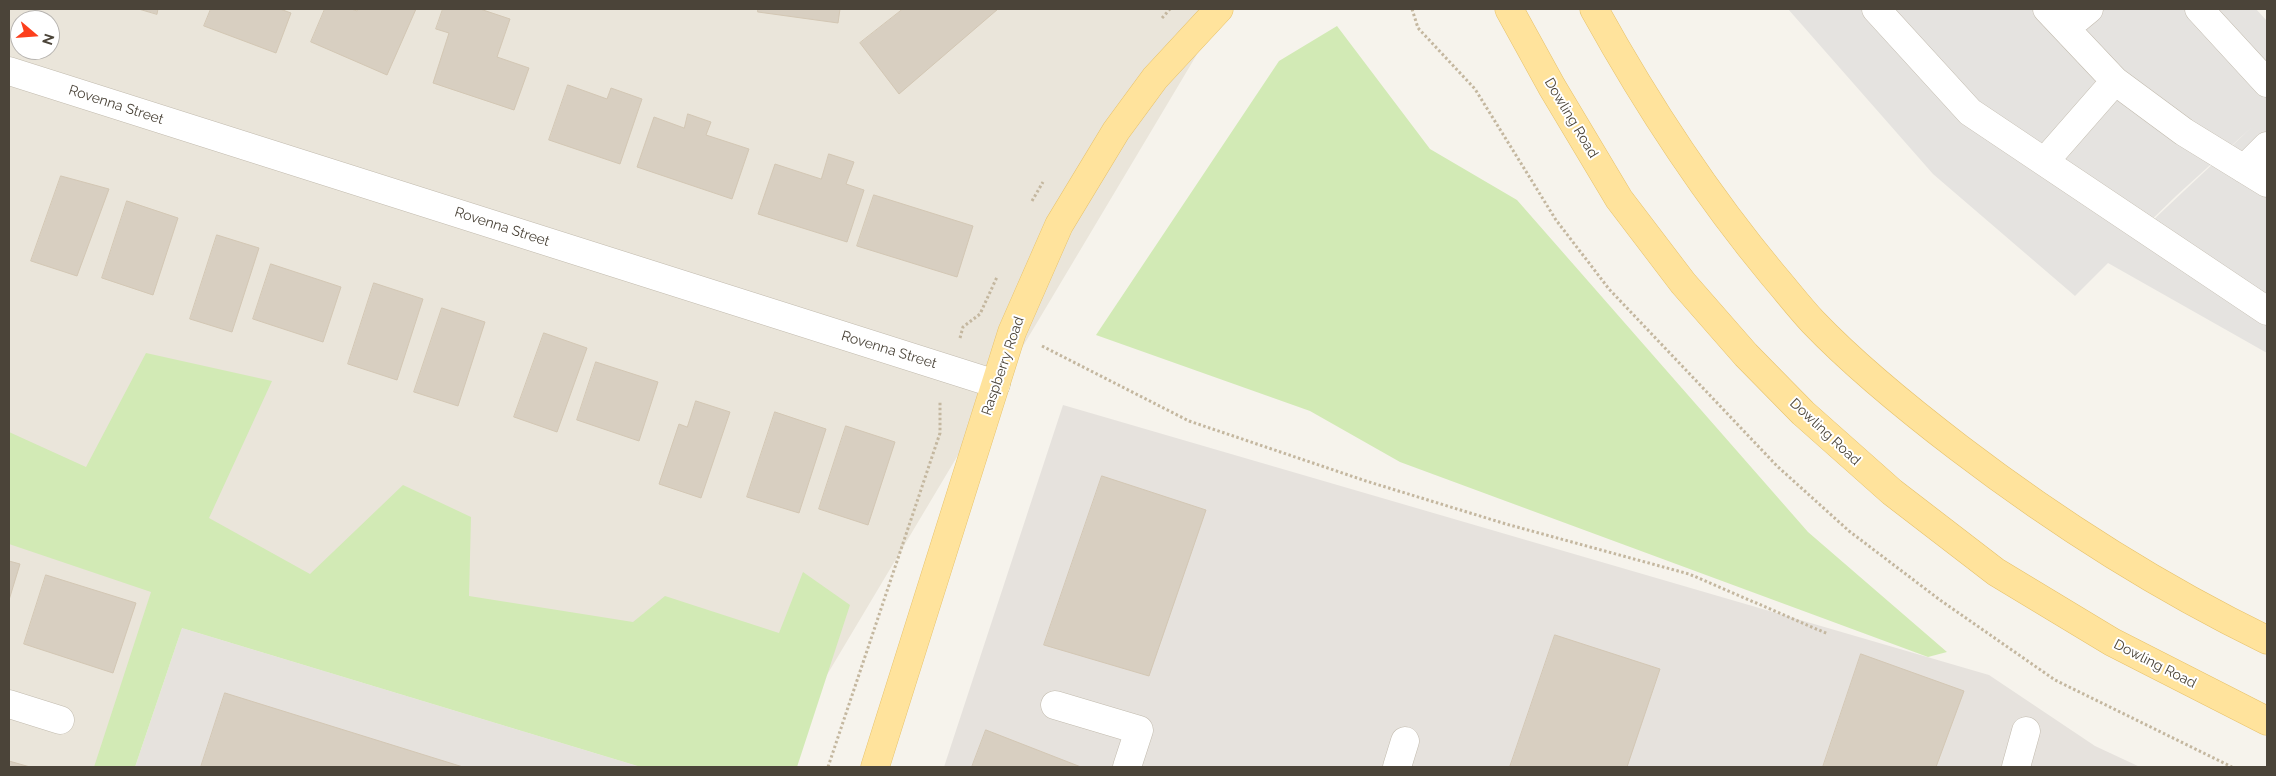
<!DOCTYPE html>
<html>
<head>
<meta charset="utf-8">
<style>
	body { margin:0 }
	#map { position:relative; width:2276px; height:776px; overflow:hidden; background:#f6f3ec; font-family:Raleway,sans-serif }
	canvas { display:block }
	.frame { position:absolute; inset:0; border:10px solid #4b4439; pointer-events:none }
	.north { position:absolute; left:10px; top:10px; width:50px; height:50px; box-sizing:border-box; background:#fff; border:1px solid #b7b4b0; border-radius:50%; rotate:108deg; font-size:14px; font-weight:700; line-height:20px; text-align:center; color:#4b4439 }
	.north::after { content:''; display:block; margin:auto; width:18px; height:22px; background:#fc3f1d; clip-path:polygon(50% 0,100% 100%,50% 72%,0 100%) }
</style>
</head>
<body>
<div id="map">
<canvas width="2276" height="776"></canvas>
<div class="frame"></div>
<div class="north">N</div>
</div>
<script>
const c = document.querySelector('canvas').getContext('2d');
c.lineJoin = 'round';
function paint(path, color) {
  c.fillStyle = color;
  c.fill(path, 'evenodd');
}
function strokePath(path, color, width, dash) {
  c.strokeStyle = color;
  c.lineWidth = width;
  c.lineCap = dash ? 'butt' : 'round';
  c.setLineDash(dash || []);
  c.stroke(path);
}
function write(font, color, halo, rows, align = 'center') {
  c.font = font + ' Raleway,sans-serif';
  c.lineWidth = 4;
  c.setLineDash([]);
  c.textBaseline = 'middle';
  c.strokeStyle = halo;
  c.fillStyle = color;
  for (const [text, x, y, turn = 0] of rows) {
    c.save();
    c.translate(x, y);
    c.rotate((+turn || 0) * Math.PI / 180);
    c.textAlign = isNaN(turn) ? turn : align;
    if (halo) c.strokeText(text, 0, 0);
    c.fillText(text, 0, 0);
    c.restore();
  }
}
paint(new Path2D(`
	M9,9H1224L772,767H641L182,628L128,767H9ZM20,20H50V50H20Z`), '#eae5da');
paint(new Path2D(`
	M1063,405L1989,675L2095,746L2140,767H944Z
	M182,628L641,767H135Z`), '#e6e2dd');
paint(new Path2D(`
	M1337,26L1430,149L1517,200L1808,532L1947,652L1928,657L1400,462L1310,411L1096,335L1279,61Z
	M146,353L272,381L209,518L310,574L403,485L471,517L469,596L633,622L665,596L779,633L803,572L850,605L797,767H641L182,628L135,767H94L151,592L9,544V432L86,467Z`), '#d2eab5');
paint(new Path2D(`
	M1788,9H2256L2267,21V353L2108,263L2075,296L1933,174ZM2252,127L2134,238V237L2176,196Z`), '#e5e3e0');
const building = new Path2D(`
	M139,9H158L157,14Z
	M211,9H280L291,13L276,53L204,26Z
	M325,9H351L357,11L358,9H416L387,75L311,42Z
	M443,9H480L510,19L497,57L529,68L514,110L433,83L449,33L436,29Z
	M758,9H840L838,23L758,12Z
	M903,9H998L899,94L860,43Z
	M568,85L607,99L611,88L642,99L620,164L549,140Z
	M688,114L711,122L706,135L749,149L732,199L637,167L654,117L684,128Z
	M829,154L854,162L846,184L864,190L847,242L758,214L775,164L821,179Z
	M61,176L109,189L77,276L31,261Z
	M874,195L973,226L957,277L857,246Z
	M127,201L178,218L153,295L102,278Z
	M217,235L259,248L232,332L190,319Z
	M271,264L341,287L323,342L253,319Z
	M374,283L423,299L397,380L348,364Z
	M442,308L485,322L458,406L414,392Z
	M544,333L587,348L557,432L514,417Z
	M596,362L658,382L639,441L577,420Z
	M696,401L730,412L701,498L659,484L679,424L687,427Z
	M775,412L826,429L799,513L747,497Z
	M846,426L895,442L868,525L819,509Z
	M1102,476L1206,510L1149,676L1044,645Z
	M9,561L20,564L9,600Z
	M46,575L136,603L113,673L24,644Z
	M1555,635L1660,669L1627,767H1510Z
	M1861,654L1964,691L1936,767H1823Z
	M225,693L463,767H201Z
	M986,730L1081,767H972Z
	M9,761L30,767H9Z`);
paint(building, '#d8cfc1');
strokePath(building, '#d3c7b4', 1);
const minor = new Path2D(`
	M1876,9L1970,112L2267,311
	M2047,9L2115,81L2184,132L2267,183
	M2199,9L2267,83
	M2066,28L2089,9
	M9,71L996,384
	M2045,161L2115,81
	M2244,169L2267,146
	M9,704L60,720
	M1055,705L1139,730L1127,767
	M1397,767L1405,741
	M2016,767L2026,731`);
const major = new Path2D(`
	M1509,9L1552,87L1619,199L1683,283L1746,355L1803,413L1892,492L1996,572L2112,642L2267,721
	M1594,9C1646,103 1704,192 1773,275C1786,290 1799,307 1813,322C1857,368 1908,409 1959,448C2056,522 2158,587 2267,640
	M875,767L1012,332L1059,225L1116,131L1155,78L1219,9`);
strokePath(minor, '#c2bbae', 29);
strokePath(major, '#e6c16a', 29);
strokePath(new Path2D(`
	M1412,9L1418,28L1475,89L1556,220L1609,289L1777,466L1849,531L1940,600L2055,680L2232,767
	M1162,18L1170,9
	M1032,201L1043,182
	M960,338L963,327L980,314L997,277
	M1042,346L1189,421L1366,481L1506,524L1689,574L1828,634
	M828,767L940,433V401`), '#c4b79f', 3, [2.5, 2.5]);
strokePath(minor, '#fff', 28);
strokePath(major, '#ffe39c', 28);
write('14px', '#4b4439', '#fff', [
	["Rovenna Street",116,105,18],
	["Dowling Road",1571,118,59],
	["Rovenna Street",502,227,18],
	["Rovenna Street",889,350,17],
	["Raspberry Road",1003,366,-71],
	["Dowling Road",1825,432,43],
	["Dowling Road",2155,664,27]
]);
</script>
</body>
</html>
